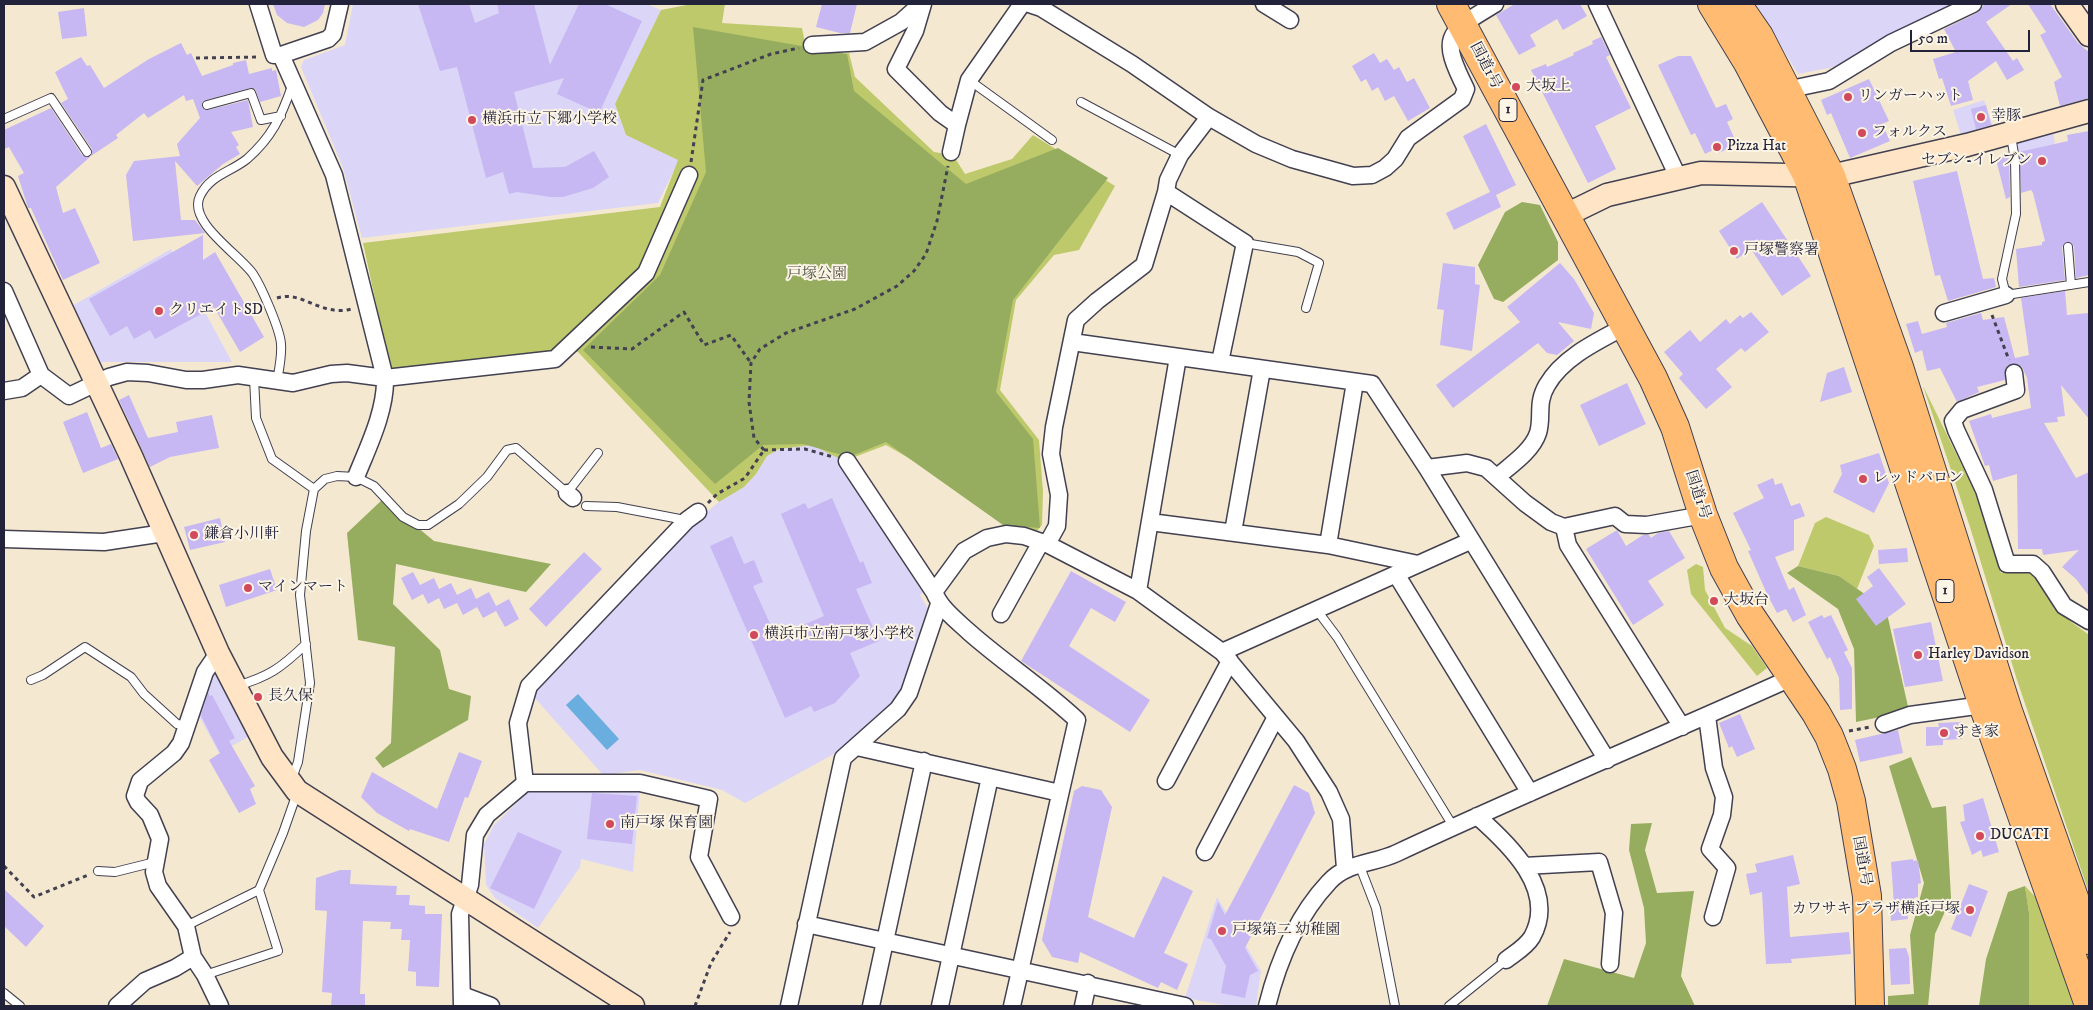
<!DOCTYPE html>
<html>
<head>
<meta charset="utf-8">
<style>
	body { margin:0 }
	#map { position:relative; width:2093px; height:1010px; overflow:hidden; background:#f4e9d0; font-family:"IM FELL DW Pica",serif }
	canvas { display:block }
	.frame { position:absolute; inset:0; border:5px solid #22223b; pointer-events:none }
	.scale { position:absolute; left:1910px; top:30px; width:120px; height:22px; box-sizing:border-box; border:2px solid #22223b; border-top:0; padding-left:6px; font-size:15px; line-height:18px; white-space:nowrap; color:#22223b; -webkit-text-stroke:4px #fcf5e5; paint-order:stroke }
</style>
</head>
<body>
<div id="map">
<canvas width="2093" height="1010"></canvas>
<div class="frame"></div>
<div class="scale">50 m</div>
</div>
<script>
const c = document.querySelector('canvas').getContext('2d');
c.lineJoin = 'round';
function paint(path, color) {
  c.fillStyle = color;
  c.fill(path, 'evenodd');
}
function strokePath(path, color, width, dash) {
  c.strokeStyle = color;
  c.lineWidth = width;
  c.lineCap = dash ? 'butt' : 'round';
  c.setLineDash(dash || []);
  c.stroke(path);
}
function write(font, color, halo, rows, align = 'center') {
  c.font = font + ' "IM FELL DW Pica","Noto Serif JP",serif';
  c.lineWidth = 4;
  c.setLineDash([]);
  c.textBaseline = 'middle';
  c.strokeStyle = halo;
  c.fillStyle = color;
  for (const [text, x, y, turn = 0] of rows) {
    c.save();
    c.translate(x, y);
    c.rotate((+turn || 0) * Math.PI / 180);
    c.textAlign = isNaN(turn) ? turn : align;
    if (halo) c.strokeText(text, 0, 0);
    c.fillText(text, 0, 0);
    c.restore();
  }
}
paint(new Path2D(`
	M353,4H647L661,10L615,104L626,135L679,160L658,203L362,238L343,168L301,67L304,60L345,45Z
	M1756,4H1958L1839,66L1798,74Z
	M1984,100L1993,127L1961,135L1953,110Z
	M2053,131L2059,171L2021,179L2016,139Z
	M171,249L232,362H98L72,306Z
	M812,445L844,461L926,590L920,595L931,614L902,698L841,750L745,803L722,790L640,770L603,775L534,697L537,691L564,662L565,657L684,530L719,502L744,487L756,474L767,456L779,449Z
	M217,673L250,736L219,753L197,712L209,674Z
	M532,788L640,789L633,872L581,859L580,867L538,928L495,898L486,885L484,844L494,825Z
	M1217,897L1261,971L1256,1006H1230L1185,998Z`), '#dbd6f7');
paint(new Path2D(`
	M692,4H725L722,23L802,28L808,58L849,53L855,77L934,152L953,155L965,174L1012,159L1033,135L1115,186L1079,250L1054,255L1016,300L1000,390L1039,440L1043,492L1042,525L1036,532L1006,528L971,494L886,445L844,461L812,445L779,449L767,456L756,474L744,487L719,502L578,352L545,351L391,373L363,243L660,207L678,160L626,135L615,104L661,10Z
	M1923,386L1974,490L2001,573C2050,566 2036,587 2061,613C2069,621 2080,628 2089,635V893L2017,680L1970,527Z
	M1826,517L1869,535L1874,546L1857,589L1839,576L1798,566L1815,523Z
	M1696,564L1703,567L1705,590L1725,628L1752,646L1767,668L1757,676L1691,594L1687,570Z
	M2025,886L2041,903L2078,1006H2029V913Z`), '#bdc96b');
paint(new Path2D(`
	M693,27L847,54L854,91L966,184L1058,148L1108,178L1013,300L996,392L1033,439L1040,528L1003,525L886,442L849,457L803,444L763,445L715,484L583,350L660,275L706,172Z
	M1522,202L1540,205L1558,242V260L1503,302L1494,299L1478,265L1505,212Z
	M383,499L434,541L551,564L526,592L396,564L393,604L440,650L449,689L471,696L468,720L383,768L375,758L391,743L395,647L358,640L347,533Z
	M1798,566L1839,576L1886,609L1909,711L1856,722L1854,649L1838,609L1787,573Z
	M1911,757L1932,808L1946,806L1951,898L1935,934L1928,1006H1888V996L1914,994L1910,935L1924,883L1889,766Z
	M1652,823L1645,850L1657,893L1694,891L1681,976L1695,1006H1547L1564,959L1634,978L1646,943L1644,908L1629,850L1631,824Z
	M2025,886L2029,913V1006H1979L1986,959L2008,892Z`), '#96ad5f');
paint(new Path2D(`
	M578,694L619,739L607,750L566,705Z`), '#6aaddf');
paint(new Path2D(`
	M273,4H325L323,13L318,20L304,27L287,23L277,15Z
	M418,4H469L475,23L499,13L497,4H534L550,65L579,4H605L642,21L599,113L557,94L564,78L514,92L533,168L565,167L594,151L609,177L593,188L563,197H551L517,192L509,194L503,172L486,178L457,67L440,71Z
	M822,4H857L850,33H840L816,27Z
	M1515,4H1580L1587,16L1563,30L1557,19L1530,35L1536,46L1519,55L1496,15Z
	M1985,4H2012L1986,22L2013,61L2017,58L2024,70L2007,80L1996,61L1968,81L1973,100L1951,106L1942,78L1939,79L1933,59L1956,52L1944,29L1977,13Z
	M2028,4H2050L2078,43L2089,52V98L2060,106L2054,82L2062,77L2040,35L2046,32Z
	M84,8L87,36L62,39L58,12Z
	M1601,37L1610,55L1606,57L1631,108L1595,126L1616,169L1588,183L1531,70L1546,64L1547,67L1574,55L1573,53L1593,44L1592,41Z
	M181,43L187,55L191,53L202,76L233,65V63L246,60L249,74L272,68V71L276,70L281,96L260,102L255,89L250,88L203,101L202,107L208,110L248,100L253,127L231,132L239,145L236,147L240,154L223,164L197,186L175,161L181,220H195L205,233L133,241L126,175L134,161L180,156L177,144L200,118L193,99L186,101L184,95L148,118L144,113L116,135L118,138L91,156L92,149L61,103L68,99L55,72L81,57L87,66L90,65L104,88L149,59Z
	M1374,53L1380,63L1387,59L1394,70L1399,67L1407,82L1414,78L1430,108L1408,121L1394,96L1385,101L1378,87L1372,91L1366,79L1361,82L1352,66Z
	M1678,56H1691L1716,108L1726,104L1733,119L1727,122L1737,144L1719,153L1717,148L1705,154L1695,133L1691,135L1658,65Z
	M1869,79L1889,121L1882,124L1890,141L1850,158L1831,113L1827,115L1821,100Z
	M1986,105L1991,125L1976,129L1971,109Z
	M51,108L82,155L90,157L56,187L63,213L75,208L100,263L63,280L31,208H28L18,176L24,173L9,147L4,149V130Z
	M1486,124L1516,185L1496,195L1501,207L1454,230L1446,213L1490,192L1463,136Z
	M2089,131V275L2076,278L2074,246L2067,242L2062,247L2065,280L2019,287L2016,249L2042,245V242L2045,241L2033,193L2031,190L2021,193L2019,152L2068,141L2067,135Z
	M2009,155L2010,197L2006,199L1996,159Z
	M1957,171L1983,279L1994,278L1996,287L1948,301L1940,275L1935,276L1913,181Z
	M1762,202L1811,276L1782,296L1751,249L1737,259L1719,231Z
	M203,235V260L215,252L264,337L240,352L214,307L155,339L150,330L134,339L127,326L110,336L89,299Z
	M1443,263L1475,267V284L1480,285L1472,351L1440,345L1444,310L1437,309Z
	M1560,263L1574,279L1594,313L1591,329L1558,322L1574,341L1557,355L1547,353L1538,343L1453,408L1436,385L1520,322L1507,307Z
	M2065,291L2067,315L2089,313V419L2061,385L2065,416L2057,417L2058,422L2044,423L2076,478L2089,472V596L2076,579L2062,567L2079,550L2043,555L2042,549H2018L2017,474L1993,481L1989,465L1985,466L1969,421L1991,414L1992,418L2031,408L2027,378L2022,367L2017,364L2008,365L2005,370V380L1977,387L1979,392L1957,402L1940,368L1927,371L1922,350L1915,353L1906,324L1918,321L1922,334L1947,327L1946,323L1981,313L1983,320L2004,317L2015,358L2029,355L2021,298Z
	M1751,312L1769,332L1745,352L1741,348L1716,369L1732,387L1706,409L1679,378L1683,374L1664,352L1690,330L1700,342L1726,319L1730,324L1740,315L1743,318Z
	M1844,367L1852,392L1820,402L1827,373Z
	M1627,383L1646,424L1599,446L1580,405Z
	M129,395L148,438L178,432L176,422L212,415L219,448L170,457L150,467L119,400Z
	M87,412L101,448L111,444L118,459L83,473L63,422Z
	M1879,453L1889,483L1874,513L1833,492L1842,474L1840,465Z
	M1773,478L1775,485L1782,483L1791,506L1800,503L1805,516L1794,520V550L1775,557L1789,590L1794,587L1806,615L1793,622L1786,609L1777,613L1767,594L1748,551L1751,550L1733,513L1764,498L1757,485Z
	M832,498L860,563L863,561L872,583L856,589L879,641L850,653L860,676L835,703L814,712L811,706L785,718L710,546L732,536L744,564L754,560L763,582L753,586L776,637L824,616L781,514L805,503L808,509Z
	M220,518L225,542L190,550L184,527Z
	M1617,530L1626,546L1643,535H1649L1651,538L1658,533L1669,531L1685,558L1648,581L1664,605L1633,625L1586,549Z
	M1907,548L1908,562L1879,564L1878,550Z
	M584,552L602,569L546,627L529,609Z
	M1879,568L1906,604L1876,626L1856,599L1873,586L1867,577Z
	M270,569L277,590L226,607L219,585Z
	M1071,571L1126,602L1115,622L1091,608L1069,646L1150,700L1130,732L1021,661Z
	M413,572L420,585L434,578L439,589L451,583L457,595L471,588L476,599L489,592L496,606L509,599L519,619L505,627L496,611L483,618L477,607L463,615L457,603L444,609L439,598L428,604L423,594L412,600L401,578Z
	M1822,615L1824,618L1831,615L1848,650L1844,652L1852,668V709L1840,710L1839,678L1830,657L1827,659L1808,622Z
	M1931,622L1943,681L1905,687L1893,629Z
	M208,693L210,696L212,695L235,738L229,741L255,786L250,789L256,804L239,813L209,760L220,753L201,716Z
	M1740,714L1755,749L1737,757L1732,746L1729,748L1719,723Z
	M1961,722L1962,739L1943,740V745L1926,746V727H1939L1938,723Z
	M1898,730L1903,753L1860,762L1855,740Z
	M459,752L482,761L468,798L465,797L449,842L410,829L409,831L377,813L361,797L372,772L437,809Z
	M1294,785L1309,793L1315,813L1245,948L1258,971L1250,975L1245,998L1221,993L1226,966L1211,939L1207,938L1218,902L1225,915Z
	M1082,786L1101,790L1112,807L1088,917L1134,938L1163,876L1193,891L1164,953L1188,964L1177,990L1161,982L1158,988L1080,952L1078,963L1052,957L1042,940L1074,791Z
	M592,793L637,796L632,844L587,839Z
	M1983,798L1999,852L1983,857L1981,850L1972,855L1960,822L1965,821L1963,805Z
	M518,832L562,851L534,909L490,888Z
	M1793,855L1800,884L1787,887L1790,937L1849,932L1851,954L1791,959L1792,963L1766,964L1762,892L1750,895L1746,874L1757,872L1755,864Z
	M1913,859V861L1918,860L1921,883L1918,884V897L1914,898L1913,907L1907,908L1908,919L1891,921L1890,905L1894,904L1891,862Z
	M340,870H351L350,884L397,886L396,895H410L409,905L425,906V914H442L439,987L416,986V972L408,971L410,940H401L402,929H390L391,922L363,921L360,994H365V1006H331L332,993L322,992L327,911L315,910L316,878Z
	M1969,884L1988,891L1971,937L1951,929Z
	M4,889L44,926L26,947L4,926Z
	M1906,948L1909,957L1910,984L1891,985L1889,949Z`), '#c7b7f2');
const lane = new Path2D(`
	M969,80L1052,140
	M1081,102L1180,155
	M207,105L251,93L261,120L281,116
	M4,119L51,98L87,152
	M2011,136L2015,160L2016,214L2002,279L2006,295L2089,282
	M1245,243L1298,252L1319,263L1306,308
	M2068,247L2071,285
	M254,378L256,418L272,459L314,489
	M277,381C279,370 282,356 281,344C280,329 261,286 253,274C240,255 187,222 200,196C210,175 231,172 247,159C272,137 281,117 292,86
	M586,506L617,507L685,520
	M1316,609L1337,637L1453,826
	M31,680L43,675L85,647L131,677L144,694L177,724L188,726
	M236,686C269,677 282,667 306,644
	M292,778L298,762L310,683L300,595L306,531L314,489L325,479L337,476L356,477L374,486L403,517L418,525H428L459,504L487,477L507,450L516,448L567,493L598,453
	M1359,864L1376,908L1395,1006
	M98,871L115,872L155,862
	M186,926L259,890L283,833L297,793
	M205,975L278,951L259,890
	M4,993L20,1006
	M1449,1006L1506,960`);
const street = new Path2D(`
	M258,4L274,55H281L334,175L385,378C386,411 368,447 356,477
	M923,4L915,31L896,69L940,113L957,125L969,80L1022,4
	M1029,4L1041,8L1132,64L1209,117L1256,144L1292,159L1353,176L1372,175L1385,168L1395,159L1408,138L1462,99L1466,89C1439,35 1447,33 1495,4
	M1264,4L1290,20
	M1597,4L1679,179
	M812,45L865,42L901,22L921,4
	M281,55L328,39L333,34L340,4
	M1786,90L1829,81L1891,43L1973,4
	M951,152L957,125
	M1166,192L1245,243L1220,362
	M4,291L41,375L69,396L109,377L127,372L148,373L186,380H203L238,375L293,383L331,374L347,373L385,378L555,359L646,273L689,175
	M1944,313L2006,295
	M1072,342L1372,384L1427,468L1607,760
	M2014,373L2016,390L1962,410L1953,421L1956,430L1984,490L2007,564H2033L2042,572L2064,606L2089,621
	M4,391L22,388L41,375
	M847,461L934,592C941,609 956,620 969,632C1004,663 1043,688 1077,720L1012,1006
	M1427,468L1467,463L1486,468L1525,503L1551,522L1564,527L1615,516L1625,524L1647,525L1703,515
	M1497,477C1511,465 1532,451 1538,433C1543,417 1536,403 1547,385C1563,357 1598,341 1626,326
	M567,493L573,498
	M1150,522L1328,545L1418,564
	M1564,527L1568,545L1682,727
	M1233,532L1262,369
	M4,539L104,542L164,533
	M1047,544L1057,526L1059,495L1051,454L1054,427L1076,320L1097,301L1144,265L1166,192L1168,180L1180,155L1209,117
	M1328,545L1355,382
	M1396,574L1530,793
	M1138,591L1178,357
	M934,592L964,551L987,538L1006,534L1024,536L1047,544L1138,591L1222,652L1296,741L1329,792L1341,819L1345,868
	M1001,614L1041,542
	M1222,652L1470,541
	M218,653L205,672L181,743L174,753L140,781L135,796L138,802L150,815L160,839L154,872L158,886L186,926L193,957L205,975L220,1006
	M1707,716L1714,768L1724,797L1722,815L1710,849L1727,868L1713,917
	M1884,724L1910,715L1983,705
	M857,747L1060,793
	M1166,781L1230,661
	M525,783H640L709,799L699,857L731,917
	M1477,816C1509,844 1558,890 1532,937C1526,947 1515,953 1506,960
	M1205,852L1276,717
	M1524,866L1599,862L1614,913L1610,964
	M806,924L1185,1006
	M462,995L491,1006
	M117,1006L145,981L175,968L193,957
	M462,1006L460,914L470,885L475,835L487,815L525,783L518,723L529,686L687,520L698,512
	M789,1006L843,758L898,709L909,693L939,604
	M871,1006L924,761
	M940,1006L990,777
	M1083,1006L1088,983
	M1267,1006C1278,962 1297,916 1329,882C1347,862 1374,864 1397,853C1527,792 1660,737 1791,678`);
const secondary = new Path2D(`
	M2067,4L2089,35
	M4,187L131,456L218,653L272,757L297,791L633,1006
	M1566,215L1607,195L1701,173L1831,176L1967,145L2089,111`);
const highway = new Path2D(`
	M1451,4L1653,378L1675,427L1703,515L1724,568L1750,615L1816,713L1829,736L1842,769L1851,801L1867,896L1870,1006
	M1712,4L1748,63L1807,175L1983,705L2089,1005
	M1737,4L1759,36L1831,176L1899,367L2008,711L2089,940`);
strokePath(lane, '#424051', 10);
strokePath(street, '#424051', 19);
strokePath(secondary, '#424051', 25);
strokePath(highway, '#424051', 30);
strokePath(new Path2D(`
	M196,58L260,57
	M691,162L703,80L771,54L799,48
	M277,298C303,290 320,317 352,309
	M1992,315L2009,360
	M591,347L632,349L684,312L704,345L731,335L751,363
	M764,450L754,438L749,402L751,363L760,349L786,333L855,309L897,286L914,271L926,254L937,221L948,166
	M764,450L805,449L833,457
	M708,503L717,494L745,478L764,450
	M1849,731L1870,727
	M4,866L34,897L88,875
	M695,1006L711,963L730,932`), '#424051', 3, [4, 4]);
strokePath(lane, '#fff', 8);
strokePath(street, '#fff', 16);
strokePath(secondary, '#ffe4c6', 22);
strokePath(highway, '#ffbb71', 28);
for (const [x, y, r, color] of [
	[1516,87,5,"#d1495b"],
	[1848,97,5,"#d1495b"],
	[1981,117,5,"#d1495b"],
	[472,120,5,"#d1495b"],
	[1862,133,5,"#d1495b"],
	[1717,147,5,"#d1495b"],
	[2042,161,5,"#d1495b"],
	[1734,251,5,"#d1495b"],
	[159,311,5,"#d1495b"],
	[1863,479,5,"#d1495b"],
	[194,535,5,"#d1495b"],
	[248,588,5,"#d1495b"],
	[1714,601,5,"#d1495b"],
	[754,635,5,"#d1495b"],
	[1918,655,5,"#d1495b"],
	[258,697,5,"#d1495b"],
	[1944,733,5,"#d1495b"],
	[610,824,5,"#d1495b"],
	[1980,836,5,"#d1495b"],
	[1970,910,5,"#d1495b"],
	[1222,931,5,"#d1495b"]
]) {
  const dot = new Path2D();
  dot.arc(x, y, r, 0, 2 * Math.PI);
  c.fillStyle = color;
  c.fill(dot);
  strokePath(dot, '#fcf5e5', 2);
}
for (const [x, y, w] of [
	[1508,110,18],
	[1945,591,18]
]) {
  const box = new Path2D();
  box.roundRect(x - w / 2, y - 11.5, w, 23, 4);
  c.fillStyle = '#fcf5e5';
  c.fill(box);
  strokePath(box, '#22223b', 1);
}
write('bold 14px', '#22223b', null, [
	["1",1508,110],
	["1",1945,591]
]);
write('15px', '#22223b', '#fcf5e5', [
	["国道1号",1485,66,62],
	["国道1号",1697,495,72],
	["国道1号",1861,861,80]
]);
write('15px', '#22223b', '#fcf5e5', [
	["大坂上",1526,87],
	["リンガーハット",1858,97],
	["幸豚",1991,117],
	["横浜市立下郷小学校",482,120],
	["フォルクス",1872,133],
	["Pizza Hat",1727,147],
	["セブン-イレブン",2032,161,"right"],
	["戸塚警察署",1744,251],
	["クリエイトSD",169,311],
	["レッドバロン",1873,479],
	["鎌倉小川軒",204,535],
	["マインマート",258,588],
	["大坂台",1724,601],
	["横浜市立南戸塚小学校",764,635],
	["Harley Davidson",1928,655],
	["長久保",268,697],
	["すき家",1954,733],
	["南戸塚 保育園",620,824],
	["DUCATI",1990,836],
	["カワサキ プラザ横浜戸塚",1960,910,"right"],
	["戸塚第二 幼稚園",1232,931]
], 'left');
write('15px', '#505449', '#fcf5e5', [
	["戸塚公園",817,275]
]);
</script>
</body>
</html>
